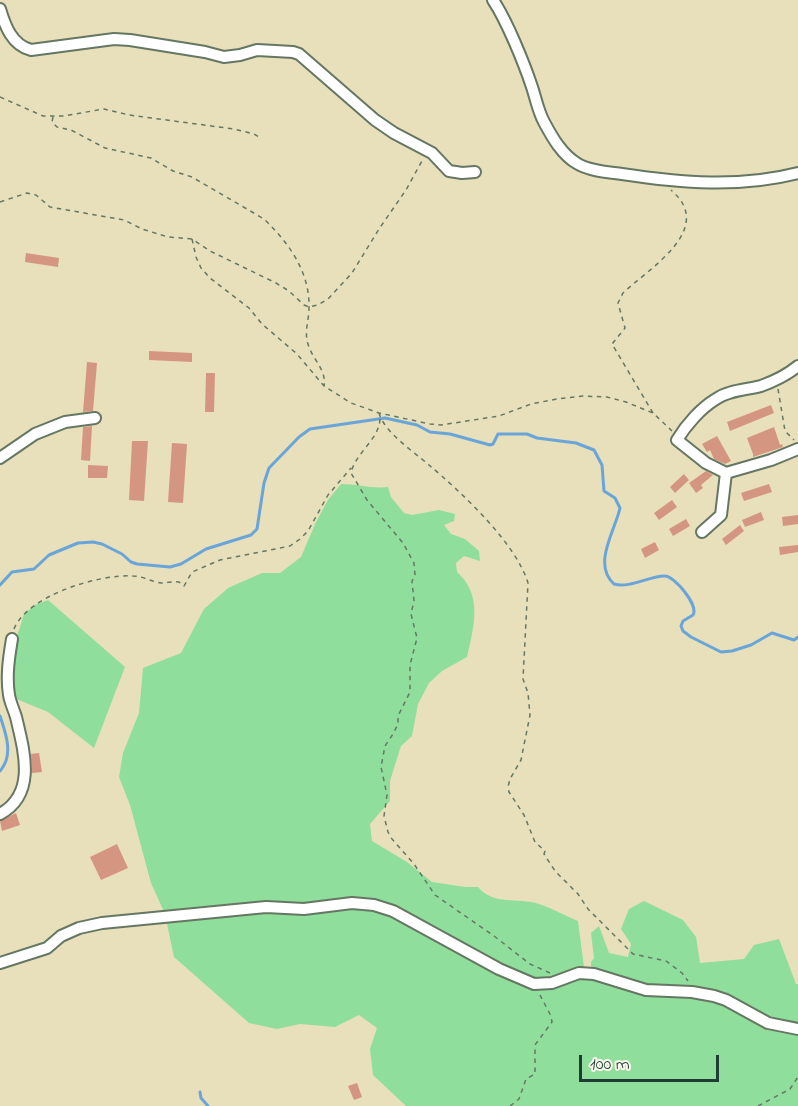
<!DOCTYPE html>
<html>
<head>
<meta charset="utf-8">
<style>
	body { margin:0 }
	#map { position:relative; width:798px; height:1106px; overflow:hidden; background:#e7e0ba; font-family:"Indie Flower",sans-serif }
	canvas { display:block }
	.scale { position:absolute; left:579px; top:1055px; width:140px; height:27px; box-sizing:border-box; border:3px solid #1f3d34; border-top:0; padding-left:8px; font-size:18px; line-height:21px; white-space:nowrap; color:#1f3d34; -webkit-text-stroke:4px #fbf7ec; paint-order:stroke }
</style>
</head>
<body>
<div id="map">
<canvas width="798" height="1106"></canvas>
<div class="scale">100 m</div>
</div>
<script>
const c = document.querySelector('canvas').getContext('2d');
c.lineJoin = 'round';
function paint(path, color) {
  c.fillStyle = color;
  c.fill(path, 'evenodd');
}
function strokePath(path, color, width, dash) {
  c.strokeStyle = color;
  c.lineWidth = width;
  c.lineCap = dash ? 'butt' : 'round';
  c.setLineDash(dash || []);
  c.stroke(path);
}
paint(new Path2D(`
	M341,484C357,484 372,489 388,487L391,497L404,513L412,515L439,510L455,514L454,521L444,525L451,534L465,539L479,551L480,561L464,556L456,563L457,572C483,595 474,627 467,657L442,671L429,683L418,704L412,736L401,746L390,781V801L370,824L372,841L407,862L432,882L465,887H478C494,906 518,897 539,904C552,908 565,916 578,921L584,967L574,970L551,982H535L387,906L307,907L165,914L151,883L130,805L119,777L123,753L139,713L143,668L181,653L204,609L228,588L262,573H280L301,557L316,522L328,500Z
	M48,600L125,667L94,748L48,712L14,698L10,680L15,643L24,614L35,605Z
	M644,901L683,920L696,937L700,963L744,959L754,945L779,939L796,984H798V1106H406L373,1075L370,1049L377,1028L359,1015L335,1027L300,1024L277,1029L249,1023L174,957L166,919L342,906L390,912L534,987L543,989L591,972V962L594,958L591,933L599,926L609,953L628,957L631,944L621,929L629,909Z`), '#90de9c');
strokePath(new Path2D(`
	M0,585L12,572L34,569L49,555L78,543L93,542L102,544L122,554L131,562L137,564L170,567L181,564L206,549L251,535L257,529L264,483L269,468L299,437L310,429L385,418L417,425L430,432L450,434L490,445L493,444L498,434H527L537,438L576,443L594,450L602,465L604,491L615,498L620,508C615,531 592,564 614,584C629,589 652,575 665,576C674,576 699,605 693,615L683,621L681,626L683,631L691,637L721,652L732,651L751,645L772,633L794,640L798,637
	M0,716C6,734 14,755 0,771
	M200,1092L201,1098L208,1106`), '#6aa5da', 3);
paint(new Path2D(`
	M26,253L59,258L58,267L25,262Z
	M149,351L192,353V362L149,360Z
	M87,362L97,363L93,411L83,412Z
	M206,373H215L214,412H205Z
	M771,405L774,413L730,431L727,422Z
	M92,426L90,461L81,460L83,427Z
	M774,427L780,445L782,444L783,447L753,457V454L747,438Z
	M717,436L731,461L725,464L714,459L710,450L707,452L702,444Z
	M132,441H148L144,501L129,500Z
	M172,443L187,444L183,503L168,502Z
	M88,465L108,466L107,478H88Z
	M706,471L713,475L701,485L703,488L696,493L689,483Z
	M684,474L689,480L675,493L670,487Z
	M769,484L772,492L744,501L741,493Z
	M672,500L677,507L659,520L654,513Z
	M761,512L764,520L745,527L742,520Z
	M798,515V524L783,526L782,517Z
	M686,519L690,526L673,536L669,529Z
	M740,525L744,531L726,545L722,539Z
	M655,542L659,550L645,558L641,549Z
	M798,545V552L780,555L779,547Z
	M39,753L42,772L32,773L31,754Z
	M16,813L20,825L2,831L0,821Z
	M117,844L128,868L101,880L90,857Z
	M357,1083L362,1097L354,1100L348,1086Z`), '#d59681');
const minor = new Path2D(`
	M493,0C507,21 524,63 532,87C536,99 538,111 544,122C552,137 562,155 578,164C590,171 608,172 622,174C681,183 739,188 798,173
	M0,9C5,26 12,45 31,50L114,39L130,40L205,52L224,57L240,55L257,50L293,52L299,54L375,120L394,133L432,153L449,171L462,173L475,172
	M0,458L35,434L65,422L95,418
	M726,473L706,463L677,440C686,425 701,408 716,399C729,390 746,390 761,386C775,381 787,375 798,366
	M702,532L721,515L726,473L771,460L798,449
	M0,814C37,794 24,751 16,717C14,710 10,702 9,695C6,676 9,657 12,639
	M0,963L47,948L61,936L79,928L102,923L266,907L304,909L352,903L374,905L393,911L499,969L534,984L552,983L579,973L594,974L646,990L692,992L714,996L726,1000L768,1023L798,1029`);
strokePath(minor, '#657663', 14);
strokePath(new Path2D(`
	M0,97L43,116H63L104,109L129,115L234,129L254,134L259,137
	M53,117L52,122L57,127L71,130L105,148L151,158L173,171L192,177L264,219C289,243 310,272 309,308C309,320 304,332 308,344C312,359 327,370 324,386
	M0,202L27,193L36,195L50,207L124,220L142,229L168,237L192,239L210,251L276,283L289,291L304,305L309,307L318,305L328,299L352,273L379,229L406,190L423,159
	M192,239L196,257L201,268L210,278L249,308L262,324L297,354L324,386L351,403L379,413L430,424L441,425L499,416L531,404L557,399L583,396L607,397L626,402L653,413L672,431
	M778,389L785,431L794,440
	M379,413C384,432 414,452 429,465C461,492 516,543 528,583L523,679L528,693L530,715L521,760L510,779L508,787L509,792L524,815L535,842L545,851L544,854L555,871L578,894L588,909L633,954L666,961L682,973L688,981
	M653,413L612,344L625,328L618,303L623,293C648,269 717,229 671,190
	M380,419C379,440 355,453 351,473L367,500L403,543L414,563L415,575L412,581L414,601L411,614L417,638L410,665V692L398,716V724L393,734L385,746L381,767L387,795L384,816L388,832L392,839L414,864L435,895L494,936L530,964L550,973
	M14,629C28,595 99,574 133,576C143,576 152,582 161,583C167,583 173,581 179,582L184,586L192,572L220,560L290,546L300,539L308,531L328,495L351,468
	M510,1106L519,1099L526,1079L535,1074V1045L552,1022L551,1016L540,995
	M758,1106L790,1089L798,1077`), '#657663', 1.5, [4.5, 4.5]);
strokePath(minor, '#fff', 10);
</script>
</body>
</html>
